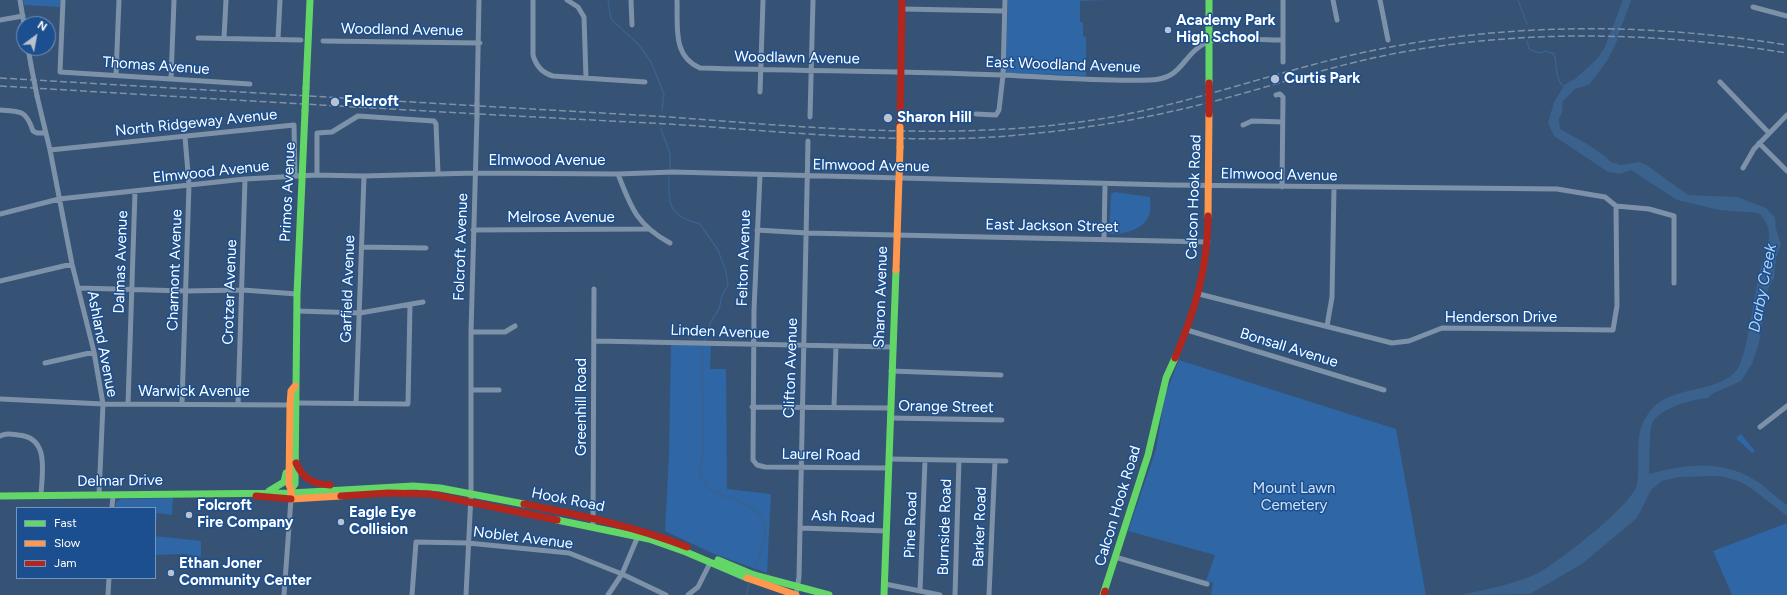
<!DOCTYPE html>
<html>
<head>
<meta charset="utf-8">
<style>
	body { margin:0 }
	#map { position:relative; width:1787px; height:595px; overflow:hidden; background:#365274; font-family:Figtree,sans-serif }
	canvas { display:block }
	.legend { position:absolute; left:16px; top:507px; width:140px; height:72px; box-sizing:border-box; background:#1b4f8f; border:1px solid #7695bc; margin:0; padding:5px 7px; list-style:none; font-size:12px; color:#fff }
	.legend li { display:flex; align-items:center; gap:8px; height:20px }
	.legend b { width:20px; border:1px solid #7695bc }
	.north { position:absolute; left:16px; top:16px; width:40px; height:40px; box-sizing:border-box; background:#1b4f8f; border:1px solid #7695bc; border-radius:50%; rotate:32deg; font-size:11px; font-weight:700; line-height:16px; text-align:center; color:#fff }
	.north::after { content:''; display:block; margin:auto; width:14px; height:18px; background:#b9c2ce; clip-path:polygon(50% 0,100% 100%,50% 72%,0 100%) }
</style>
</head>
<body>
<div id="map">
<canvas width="1787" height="595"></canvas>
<ul class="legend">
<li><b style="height:5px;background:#63d668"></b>Fast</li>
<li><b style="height:5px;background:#ff974d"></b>Slow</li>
<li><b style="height:5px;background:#b3261e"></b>Jam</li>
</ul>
<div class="north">N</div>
</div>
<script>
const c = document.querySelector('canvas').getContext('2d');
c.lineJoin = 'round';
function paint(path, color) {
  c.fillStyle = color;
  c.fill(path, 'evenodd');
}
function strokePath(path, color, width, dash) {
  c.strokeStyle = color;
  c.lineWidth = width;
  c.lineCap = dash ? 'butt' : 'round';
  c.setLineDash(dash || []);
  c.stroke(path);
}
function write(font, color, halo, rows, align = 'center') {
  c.font = font + ' Figtree,sans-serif';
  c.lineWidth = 3;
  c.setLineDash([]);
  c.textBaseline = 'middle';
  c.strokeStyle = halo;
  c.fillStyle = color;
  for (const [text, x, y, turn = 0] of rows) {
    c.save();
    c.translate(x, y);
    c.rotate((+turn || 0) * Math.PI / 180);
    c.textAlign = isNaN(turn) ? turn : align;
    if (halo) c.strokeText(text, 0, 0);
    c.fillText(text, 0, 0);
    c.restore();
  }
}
paint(new Path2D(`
	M23,0H60V7L24,5Z
	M1008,0H1107L1080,1V22H1083V36L1086,37V76L1005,73Z
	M1115,192L1150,197C1150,202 1151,209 1150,213C1144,231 1124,234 1109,234L1111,194Z
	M671,342L711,343L710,369H726L727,489L771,494L767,573L714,554L665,531L669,455Z
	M1179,360L1396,429L1426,595H1211L1213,583L1206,581L1215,555L1128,531L1156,449L1165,395Z
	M1741,434L1755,451L1752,453L1736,438Z
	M173,498L172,515L157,513L155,536L201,541V557L184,554L155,555V508H116V502L121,499Z
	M1787,523V595H1732L1713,551Z`), '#2f66a5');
paint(new Path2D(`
	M1611,39H1618L1607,61L1589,85L1575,89L1563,101L1562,112L1559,119L1560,129L1587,144L1605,156L1611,162L1621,165L1640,162L1648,166L1688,195L1737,197L1766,208L1775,217L1776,229L1781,244L1776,258L1774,278L1768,289L1759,343L1752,364L1741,381L1712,394L1708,398C1693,399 1660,408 1652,423C1649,431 1650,463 1649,474C1687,463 1727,459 1761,484C1770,491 1778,499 1787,505V516L1751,488L1738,481L1721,476L1679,477L1662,481L1651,490L1637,518L1582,564L1530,594L1462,595C1487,589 1516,584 1540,572C1559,561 1634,504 1637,484C1642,457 1631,436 1650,411C1670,385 1716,394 1736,371C1747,358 1754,295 1759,275C1762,262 1769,248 1769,234C1769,226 1764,218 1758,213L1719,210L1677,200L1631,170L1620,174L1608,172L1554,136L1548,123L1554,102L1565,84L1575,79L1596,60Z`), '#3b618d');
strokePath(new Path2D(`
	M608,0L611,19L639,45L651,62L664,94L662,110
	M1518,0L1527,24
	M1527,41L1529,49L1539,53L1546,51L1554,54C1558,67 1554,78 1564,87
	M661,129L670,153V169
	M669,177C668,206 670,216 700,224L718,250L726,272L728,285L722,296L719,309L711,321L706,338L702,346C702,380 703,414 703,449C703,457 699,468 701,476C709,504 755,492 765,526C767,534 757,564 754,573
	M746,595L750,582`), '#3b618d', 1.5);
strokePath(new Path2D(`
	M1609,48L1627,0`), '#3b618d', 8);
strokePath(new Path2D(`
	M20,0L24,24
	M63,0L60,72L250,84
	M533,0V55C536,66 542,73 553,76L645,82
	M567,0L578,7L584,17L586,78
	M631,0L632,25
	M677,0C678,26 672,56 700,68C801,71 902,71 1002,75C1051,77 1100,82 1150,80C1184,79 1181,55 1207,42C1218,37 1268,40 1282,40
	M1283,0V62
	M1333,0L1337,20
	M1380,0L1388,40
	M1753,7L1787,16
	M902,9L1005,11
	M0,20L23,16
	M198,38L301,40
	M224,38L226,0
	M278,39L280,0
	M323,41L480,43
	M28,48L31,65
	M116,75L119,0
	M171,79L174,0
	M1720,82L1768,132
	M760,92L763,0
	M1276,95L1280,94L1283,97L1282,187
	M37,96L50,150L72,264L94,352L103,404L99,495
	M477,104L479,0
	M0,110C20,111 26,110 33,131L37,133H45
	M976,114L996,115L999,110L1003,75L1005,0
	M810,117L813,0
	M1243,125L1252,121L1283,122
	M1759,143L1787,171
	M50,150L294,125L295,176
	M1743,168L1754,149L1787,115
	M618,174C631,208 637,225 670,243
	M317,175V133L332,132L358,116L434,121L436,124L438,173
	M760,175L754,310L753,460L757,465L765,467L888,468
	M0,214L59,199L245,179L317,175L364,176L475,173L618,174L673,172L1169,185L1557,189L1605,197L1616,206L1649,209L1674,216V283
	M473,230L648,229
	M757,230L807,233L1208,242
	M1104,239L1105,184
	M362,247L426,248
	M0,281L72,264
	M79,288L186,291L243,290L297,294
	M1199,294L1392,343L1409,341L1442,328L1613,330L1617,306L1616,206
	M297,311L360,313L423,302
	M1327,326L1332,297L1334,188
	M1187,330L1384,390
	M471,332H505L515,326
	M595,341L892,347
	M45,363L94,352
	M891,371L1001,375
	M471,390H499
	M1,399L103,404L290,405
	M182,403L189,185L185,137
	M297,403L408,404L410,305
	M128,404L135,192
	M356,404L364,176
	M238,405L245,179
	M752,407L890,408
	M834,407L836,346
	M890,418L1002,420
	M1760,427L1787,406
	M0,436C6,433 11,434 18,435C50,437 42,473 41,495
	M889,459L1006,461
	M112,508L113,495
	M593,526L594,289
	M800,528L887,531
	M1115,557L1207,584
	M885,584L940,595
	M920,591L925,460
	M108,595L109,578
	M284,595L291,499
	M412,595L416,542L468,543L569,553L622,574L666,595
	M466,595L471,495V332L477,116
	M608,595L622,574L638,536
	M688,595L698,587L710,563
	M796,595L799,577L808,141
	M955,595L959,460
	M989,595L995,461`), '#7d92a8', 5);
strokePath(new Path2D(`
	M1209,0V83
	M306,88L310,0
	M291,489L295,484L297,294L305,111
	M269,491L284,482L286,473
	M291,493L413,486L440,488L524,504
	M0,496L291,493
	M557,520L649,539L686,552L747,578
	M718,560L754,575L829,595
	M884,595L896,270
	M1103,595L1148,455L1166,378L1175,358`), '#63d668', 7);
strokePath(new Path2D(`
	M1208,216L1209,114
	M896,270L900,147
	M295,386L291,391L290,405L289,485L291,489V499L341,496
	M747,578L796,595`), '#ff974d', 7);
strokePath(new Path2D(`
	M900,127L902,0
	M1175,358C1195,311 1208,267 1208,216
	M296,463C303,479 313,484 330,485
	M256,496L291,499
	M341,496L388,493L430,494L557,520
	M524,504C579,515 634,526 687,547
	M1104,595L1105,591`), '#b3261e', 7);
strokePath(new Path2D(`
	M0,78L670,117C815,128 962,142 1106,118C1198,102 1285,68 1375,50C1513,22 1649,23 1787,45
	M0,86C217,99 433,112 650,123C764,129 879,144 994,137C1063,132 1131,122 1199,105C1257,91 1314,71 1373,58C1510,28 1650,31 1787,53`), '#7e92a7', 1.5, [7, 3]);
strokePath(new Path2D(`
	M31,65L37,96
	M477,116V104`), '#7d92a8', 5);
strokePath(new Path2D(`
	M305,111L306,88`), '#63d668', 7);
strokePath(new Path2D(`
	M900,127V147`), '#ff974d', 7);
strokePath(new Path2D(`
	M1209,83V114`), '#b3261e', 7);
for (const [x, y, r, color] of [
	[1168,30,4,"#b9c2ce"],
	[1275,79,5,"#b9c2ce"],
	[335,102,5,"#b9c2ce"],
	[888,118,5,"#b9c2ce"],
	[189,515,4,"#b9c2ce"],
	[341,522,4,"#b9c2ce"],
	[171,573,4,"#b9c2ce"]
]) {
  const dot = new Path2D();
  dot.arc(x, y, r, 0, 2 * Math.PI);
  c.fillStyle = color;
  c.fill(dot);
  strokePath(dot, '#1b4f8f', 1.5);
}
write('bold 15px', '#fff', '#1b4f8f', [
	["Academy Park",1176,21],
	["High School",1176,38],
	["Curtis Park",1284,79],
	["Folcroft",344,102],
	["Sharon Hill",897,118],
	["Folcroft",197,506],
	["Fire Company",197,523],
	["Eagle Eye",349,513],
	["Collision",349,530],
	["Ethan Joner",179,564],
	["Community Center",179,581]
], 'left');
write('15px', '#fff', '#1b4f8f', [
	["Woodland Avenue",402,30,1],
	["Woodlawn Avenue",797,58,1],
	["East Woodland Avenue",1063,65,2],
	["Thomas Avenue",156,66,4],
	["North Ridgeway Avenue",196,123,-6],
	["Elmwood Avenue",547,161],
	["Elmwood Avenue",871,166,1],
	["Elmwood Avenue",211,172,-6],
	["Elmwood Avenue",1279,175,1],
	["Primos Avenue",288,192,-87],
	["Calcon Hook Road",1194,197,-88],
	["Melrose Avenue",561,218],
	["East Jackson Street",1052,226,1],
	["Folcroft Avenue",461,247,-88],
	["Felton Avenue",744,258,-88],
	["Dalmas Avenue",121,262,-88],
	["Charmont Avenue",175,270,-88],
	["Garfield Avenue",348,289,-88],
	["Crotzer Avenue",230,292,-88],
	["Sharon Avenue",881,297,-88],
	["Henderson Drive",1501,318],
	["Linden Avenue",720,332,2],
	["Ashland Avenue",102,344,79],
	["Bonsall Avenue",1289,348,17],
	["Clifton Avenue",791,368,-88],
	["Warwick Avenue",194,392],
	["Greenhill Road",582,407,-90],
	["Orange Street",946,407,1],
	["Laurel Road",821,455,1],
	["Delmar Drive",120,481,-1],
	["Hook Road",568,500,11],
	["Calcon Hook Road",1118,506,-73],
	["Ash Road",843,517,2],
	["Pine Road",911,525,-88],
	["Burnside Road",945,527,-88],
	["Barker Road",980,527,-88],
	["Noblet Avenue",523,538,7]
]);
write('15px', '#cfe3fa', '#1b4f8f', [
	["Mount Lawn",1294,489],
	["Cemetery",1294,506]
]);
write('italic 16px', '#b5d3f5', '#1b4f8f', [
	["Darby Creek",1763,288,-79]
]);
</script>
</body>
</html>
